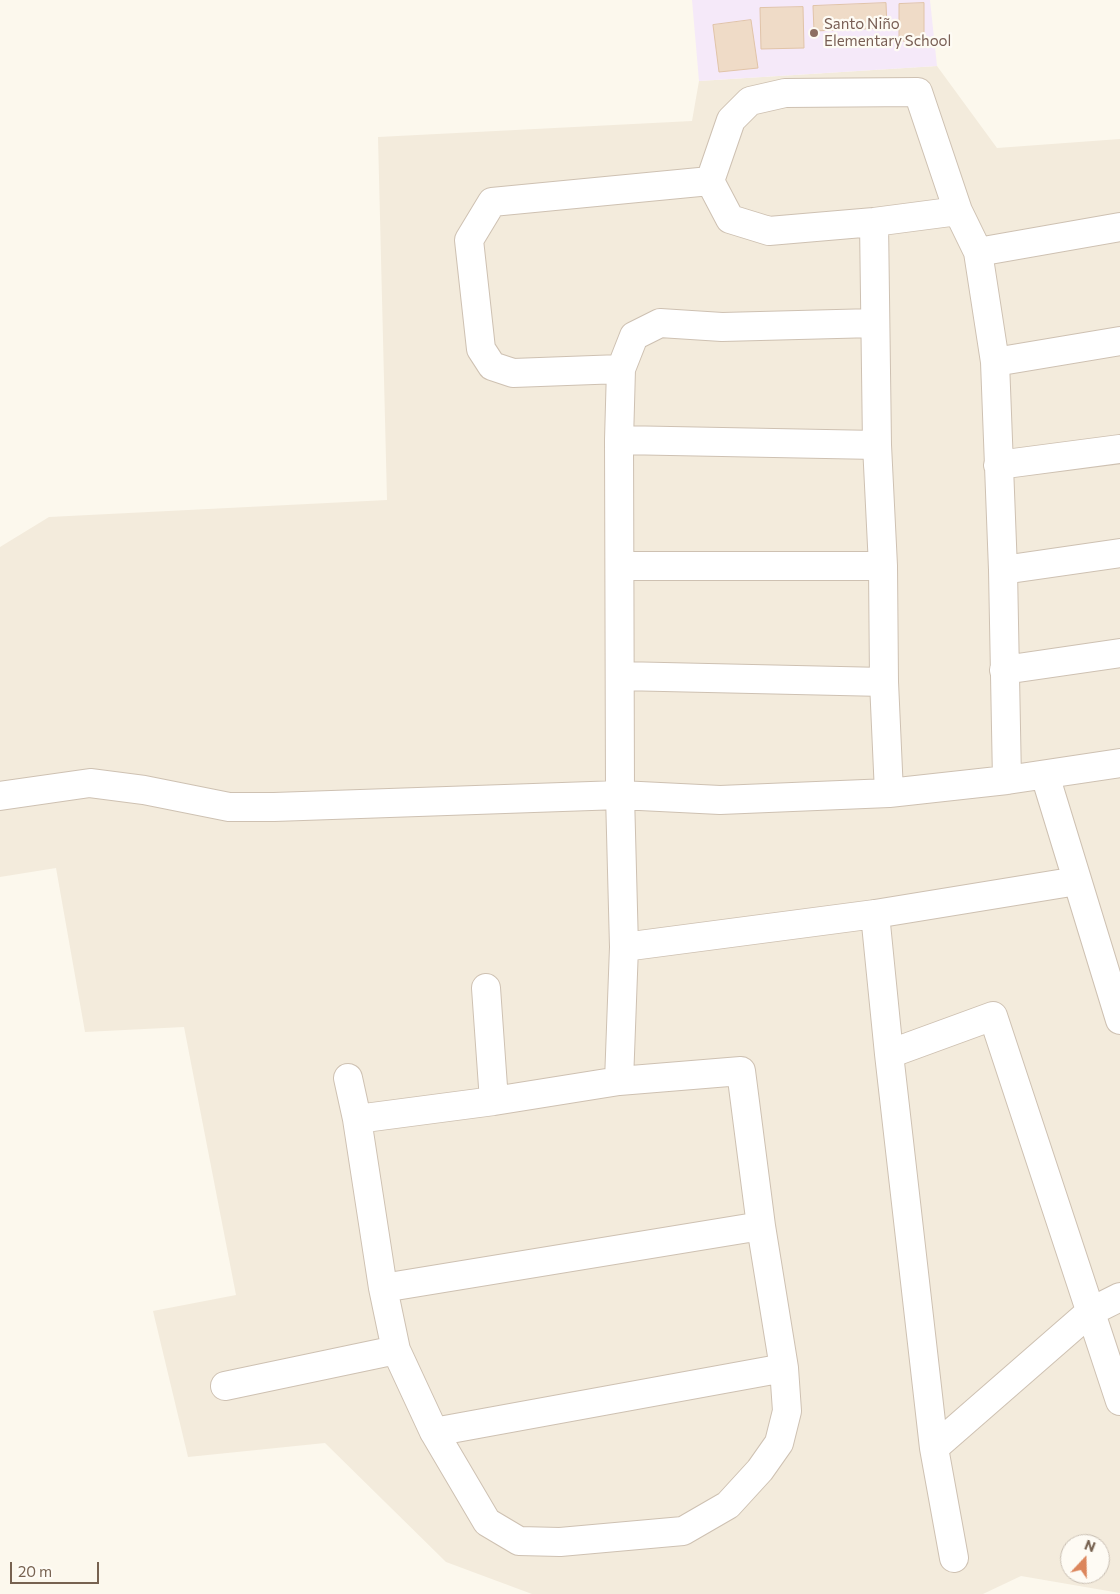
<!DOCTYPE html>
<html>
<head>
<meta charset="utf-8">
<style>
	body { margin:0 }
	#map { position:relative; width:1120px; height:1594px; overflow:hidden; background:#fcf8ed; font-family:Commissioner,sans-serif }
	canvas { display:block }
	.north { position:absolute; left:1060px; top:1534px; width:50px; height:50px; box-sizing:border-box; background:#fefbf4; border:1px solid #c8beb2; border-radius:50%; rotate:21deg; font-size:14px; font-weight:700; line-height:20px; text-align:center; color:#776250 }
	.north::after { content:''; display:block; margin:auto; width:18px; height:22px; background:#dc865c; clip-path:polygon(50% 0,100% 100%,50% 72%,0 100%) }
	.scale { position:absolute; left:10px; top:1562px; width:89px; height:22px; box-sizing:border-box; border:2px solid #776250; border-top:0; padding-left:6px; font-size:15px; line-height:18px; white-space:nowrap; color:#776250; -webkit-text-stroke:4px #fefbf4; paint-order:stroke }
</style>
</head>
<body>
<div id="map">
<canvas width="1120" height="1594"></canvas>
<div class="north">N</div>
<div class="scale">20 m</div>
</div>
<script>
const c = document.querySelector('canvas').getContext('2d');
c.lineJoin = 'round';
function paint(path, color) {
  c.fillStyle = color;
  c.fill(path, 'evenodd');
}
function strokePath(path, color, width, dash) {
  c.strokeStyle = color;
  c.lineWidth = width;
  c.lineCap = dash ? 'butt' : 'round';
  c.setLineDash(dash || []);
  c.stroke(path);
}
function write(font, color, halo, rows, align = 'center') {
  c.font = font + ' Commissioner,sans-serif';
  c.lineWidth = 4.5;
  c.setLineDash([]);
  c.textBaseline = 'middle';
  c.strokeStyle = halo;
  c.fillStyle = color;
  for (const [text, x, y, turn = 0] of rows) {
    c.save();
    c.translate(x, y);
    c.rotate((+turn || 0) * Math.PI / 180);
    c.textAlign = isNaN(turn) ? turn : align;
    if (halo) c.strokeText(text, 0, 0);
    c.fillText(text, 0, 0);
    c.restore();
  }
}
paint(new Path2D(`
	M937,66L997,148L1120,139V1593L1021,1576L983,1594H532L446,1562L325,1443L188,1457L153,1311L236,1295L184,1027L85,1032L56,868L0,877V547L49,517L387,500L378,137L692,121L699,81ZM1070,1544H1100V1574H1070Z`), '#f3ebdc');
paint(new Path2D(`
	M692,0H930L937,66L699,81Z`), '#f5e9f9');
const building = new Path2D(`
	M886,3L887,28L814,31L813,6Z
	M924,3V41H899V4Z
	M803,7L804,48L761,49L760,8Z
	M751,20L758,68L719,72L713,25Z`);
paint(building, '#efdbc7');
strokePath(building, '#e1c4a8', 1);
const minor = new Path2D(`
	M710,181L730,219L769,231L874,222L958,211
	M874,222L877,445L883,566L884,682L889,793
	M978,252L1120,227
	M995,362L1120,341
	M621,369L634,336L660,323L722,327L875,323
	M619,440L877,445
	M998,465L1120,449
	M620,566H883
	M1003,570L1120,553
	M1004,670L1120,653
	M620,676L884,682
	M1045,775L1120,1020
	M0,796L90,783L144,790L229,807H274L620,795L720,800L889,793L1007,780L1120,763
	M875,914L889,1054L934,1448L954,1558
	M624,947L875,914L1077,881
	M486,988L494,1101
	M889,1054L993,1016L1120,1401
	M348,1078L357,1119L383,1288L396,1350L434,1432L487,1522L519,1541L560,1542L683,1531L728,1505L760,1470L779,1443L787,1411L784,1368L761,1226L741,1071L619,1081L494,1101L357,1119
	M619,1081L624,947L620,795L619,440L621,369L513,373L492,366L481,349L469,240L492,202L710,181L731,120L750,101L785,93L918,92L958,211L978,252L995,362L1003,570L1007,780
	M383,1288L761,1226
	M225,1386L396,1350
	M434,1432L784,1368
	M934,1448L1090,1312L1120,1297`);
strokePath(minor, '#cec1b2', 30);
strokePath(minor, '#fff', 28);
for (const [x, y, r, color] of [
	[814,33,5,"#8d6e63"]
]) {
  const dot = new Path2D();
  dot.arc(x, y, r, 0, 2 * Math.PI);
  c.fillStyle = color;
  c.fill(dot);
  strokePath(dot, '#fefbf4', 2);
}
write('15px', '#785e54', '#fefbf4', [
	["Santo Niño",824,24],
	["Elementary School",824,41]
], 'left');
</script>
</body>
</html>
